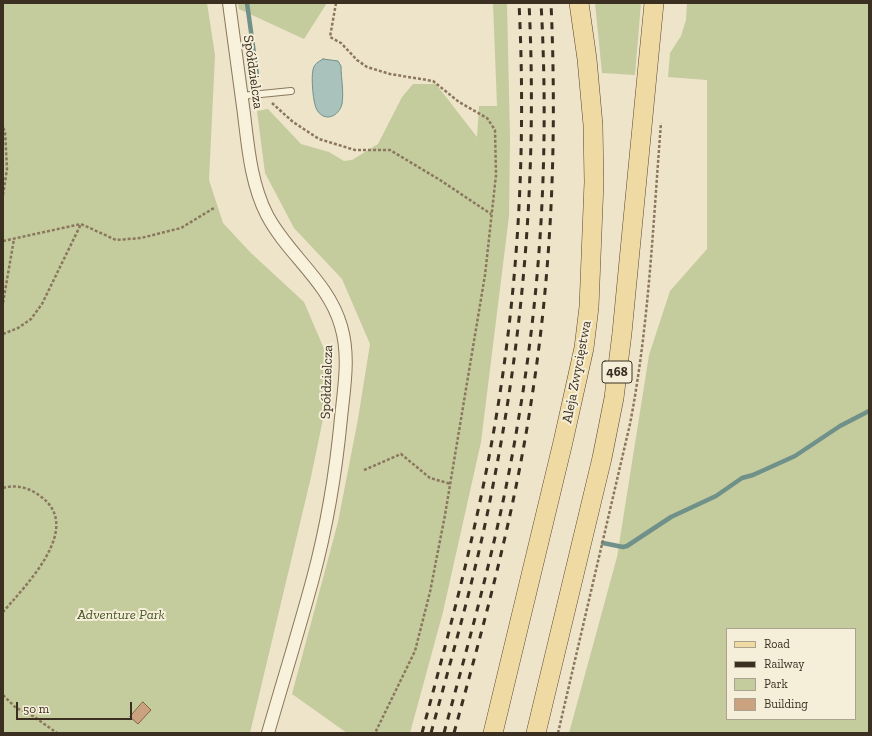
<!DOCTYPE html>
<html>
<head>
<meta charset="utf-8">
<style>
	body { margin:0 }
	#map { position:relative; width:872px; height:736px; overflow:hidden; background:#eee4c9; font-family:"Zilla Slab",serif }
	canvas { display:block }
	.frame { position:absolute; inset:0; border:4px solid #3b2f21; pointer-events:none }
	.legend { position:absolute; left:726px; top:628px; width:130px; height:92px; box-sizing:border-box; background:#f5eed9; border:1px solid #aba28f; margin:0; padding:5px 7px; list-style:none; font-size:12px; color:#3b2f21 }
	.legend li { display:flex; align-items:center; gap:8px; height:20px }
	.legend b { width:20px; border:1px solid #aba28f }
	.scale { position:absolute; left:16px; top:702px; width:116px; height:18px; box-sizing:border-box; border:2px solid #3b2f21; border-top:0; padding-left:5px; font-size:12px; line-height:14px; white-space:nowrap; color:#3b2f21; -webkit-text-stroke:3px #f5eed9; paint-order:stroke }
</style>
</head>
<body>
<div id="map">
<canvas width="872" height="736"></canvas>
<div class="frame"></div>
<ul class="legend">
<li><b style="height:5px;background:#efdaa3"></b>Road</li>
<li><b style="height:5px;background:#3b2f21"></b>Railway</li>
<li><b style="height:11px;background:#c4cc9d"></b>Park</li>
<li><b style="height:11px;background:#caa280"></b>Building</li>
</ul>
<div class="scale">50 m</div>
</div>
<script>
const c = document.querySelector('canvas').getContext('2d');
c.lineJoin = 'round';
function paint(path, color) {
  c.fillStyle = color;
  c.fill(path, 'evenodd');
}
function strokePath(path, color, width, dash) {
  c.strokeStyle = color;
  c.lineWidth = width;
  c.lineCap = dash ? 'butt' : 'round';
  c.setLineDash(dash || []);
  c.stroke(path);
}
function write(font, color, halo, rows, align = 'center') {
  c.font = font + ' "Zilla Slab",serif';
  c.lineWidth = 4;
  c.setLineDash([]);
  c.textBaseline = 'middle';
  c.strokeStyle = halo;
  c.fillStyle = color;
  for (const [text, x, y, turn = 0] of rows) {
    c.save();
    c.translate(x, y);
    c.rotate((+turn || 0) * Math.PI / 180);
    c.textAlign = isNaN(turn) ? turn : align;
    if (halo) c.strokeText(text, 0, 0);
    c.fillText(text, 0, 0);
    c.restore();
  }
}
paint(new Path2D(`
	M3,3H207L215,55L209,180L223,223L251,253L304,302L325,351L328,395L311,477L250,733H3Z
	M238,3H327L304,39L239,9Z
	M493,3H507L510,138L509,216L481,442L443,612L410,733H347L292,694L338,522L358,419L370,344L342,279L294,228L265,173L257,111L268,109L301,144L329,152L344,161L352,160L378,144L402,97L413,84H436L477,137L479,106H497Z
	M595,3H641L635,75L602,73Z
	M687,3H869V733H569L617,557L649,355L670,291L707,249V80L668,77L670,53L681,36L686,20ZM727,629H855V719H727Z`), '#c4cc9d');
const water = new Path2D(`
	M323,59L338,61L341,66C341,78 344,92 342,104C339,116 325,123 317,110C313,104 311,77 313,70C314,64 318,62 323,59Z`);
paint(water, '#aac2bc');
strokePath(water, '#70918a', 1);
strokePath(new Path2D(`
	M247,3L257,75
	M603,543L623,547L627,546L671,517L716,496L742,478L753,475L795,456L840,426L869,411`), '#70918a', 4.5);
const building = new Path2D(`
	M143,702L151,710L138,724L130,717Z`);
paint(building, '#caa280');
strokePath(building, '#886244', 1);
const lane = new Path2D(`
	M241,96L291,91`);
const street = new Path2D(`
	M229,3C234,40 239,77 244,114C248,147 251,184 267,215C288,255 328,281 341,326C350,356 344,388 341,418C336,471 327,526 313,578C299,630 283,681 268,733`);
const primary = new Path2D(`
	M493,733L563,442L584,348L589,307L594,182L593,125L587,59L579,3
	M536,733L602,458L614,398L622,333L654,3`);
strokePath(lane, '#8a775e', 8);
strokePath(street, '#8a775e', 14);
strokePath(primary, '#584532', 20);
strokePath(new Path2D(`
	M336,3L330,37L341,43L357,60L367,67L390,74L433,81L459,102L487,118L495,130L496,175L485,275L445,515L430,592L415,651L375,733
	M272,103L293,122L319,139L355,150H390L440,180L491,214
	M3,128L5,131L7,169L3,195
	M3,241L81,224L116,240L141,238L181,228L214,208
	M3,303L14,239
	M3,334L18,328L31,319L42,304L81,224
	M364,470L401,454L430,478L451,484
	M3,488C16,484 30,488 40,496C85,527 25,586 3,612
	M3,695L16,708L33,716L57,733
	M558,733L630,424C649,325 653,224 661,123`), '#8a775e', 2.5, [3, 2]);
strokePath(lane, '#f8f1dc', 6);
strokePath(street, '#f8f1dc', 12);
strokePath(primary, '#efdaa3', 19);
strokePath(new Path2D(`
	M422,733C450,629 478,525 496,418C519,281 526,142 519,3
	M431,733C454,649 478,566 494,480C525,323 537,163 529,3
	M444,733C472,630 501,527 518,422C542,283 549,143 541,3
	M454,733C484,624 514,515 531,403C552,271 557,137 551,3`), '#3b2f21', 3, [7, 7]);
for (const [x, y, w] of [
	[617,372,30]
]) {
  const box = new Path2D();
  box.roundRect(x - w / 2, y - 11, w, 22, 3);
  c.fillStyle = '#f5eed9';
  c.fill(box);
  strokePath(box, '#3b2f21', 1);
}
write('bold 13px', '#3b2f21', null, [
	["468",617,372]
]);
write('14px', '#3b2f21', '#f5eed9', [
	["Spółdzielcza",253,72,82],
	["Aleja Zwycięstwa",577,372,-79],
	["Spółdzielcza",327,382,-88]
]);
write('italic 14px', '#495628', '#f5eed9', [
	["Adventure Park",121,615]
]);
</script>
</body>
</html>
